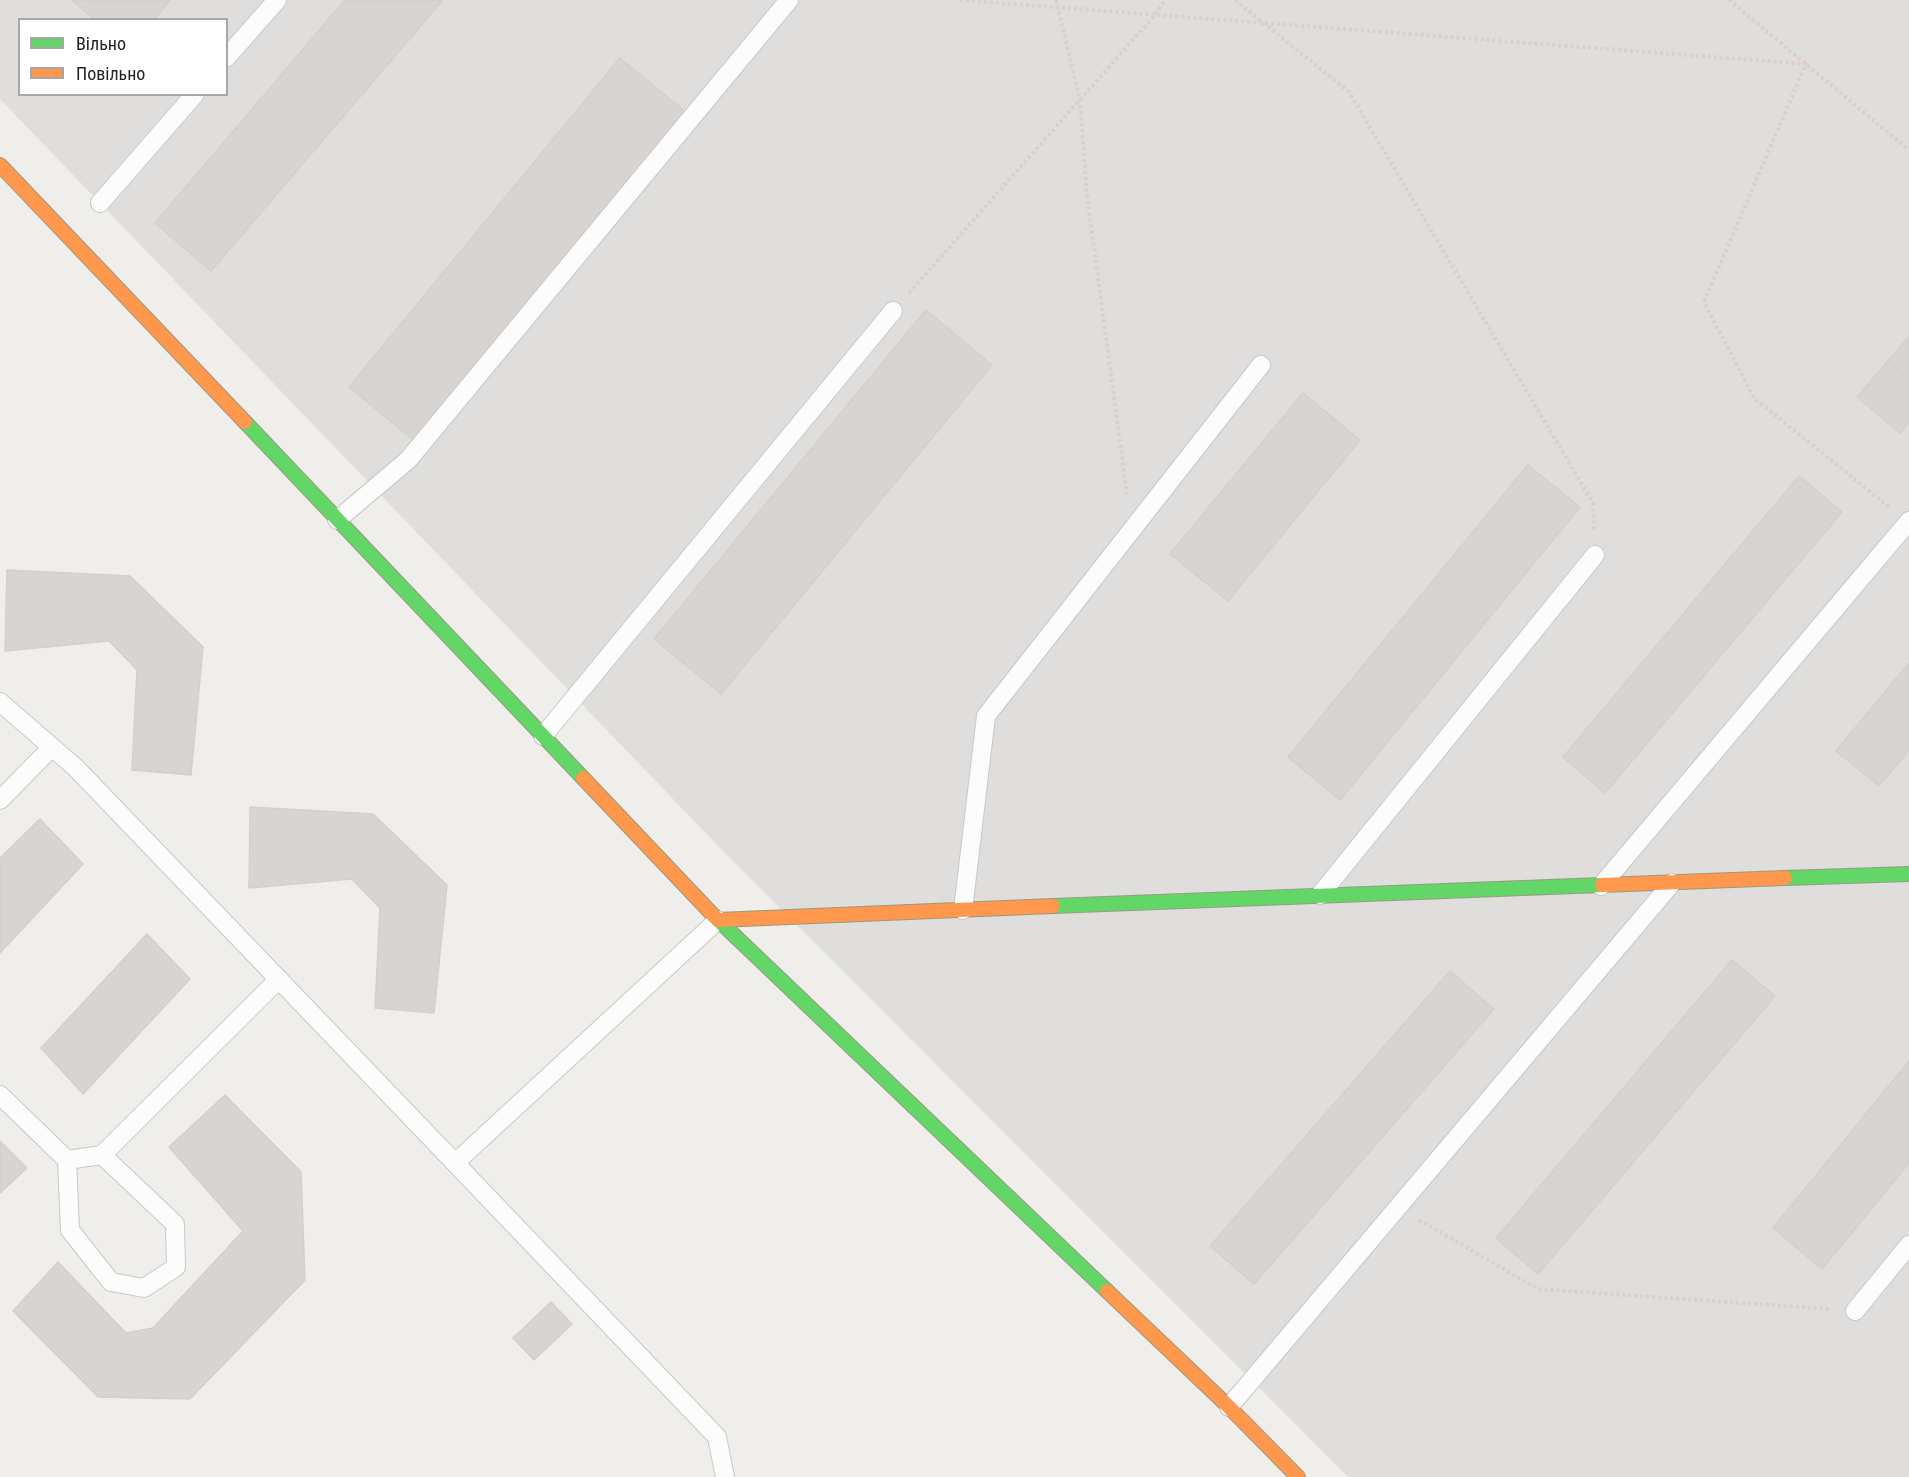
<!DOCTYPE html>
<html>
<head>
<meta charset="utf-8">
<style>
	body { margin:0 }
	#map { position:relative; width:1909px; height:1477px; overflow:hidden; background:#f0eeeb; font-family:"Roboto Condensed",sans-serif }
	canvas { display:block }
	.legend { position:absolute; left:18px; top:18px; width:210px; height:78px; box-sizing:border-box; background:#fff; border:2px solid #a7a7a7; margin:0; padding:8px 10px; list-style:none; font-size:18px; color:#222 }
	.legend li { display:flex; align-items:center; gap:12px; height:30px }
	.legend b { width:30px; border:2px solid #a7a7a7 }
</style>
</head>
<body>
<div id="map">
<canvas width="1909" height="1477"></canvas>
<ul class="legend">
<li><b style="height:8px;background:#63d668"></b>Вільно</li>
<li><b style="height:8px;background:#ff974d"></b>Повільно</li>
</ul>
</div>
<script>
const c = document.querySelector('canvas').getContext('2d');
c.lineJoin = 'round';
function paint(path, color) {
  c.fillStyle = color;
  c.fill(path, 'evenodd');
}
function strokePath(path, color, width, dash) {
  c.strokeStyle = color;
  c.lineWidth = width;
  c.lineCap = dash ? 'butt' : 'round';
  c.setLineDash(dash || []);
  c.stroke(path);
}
paint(new Path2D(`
	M0,0H1909V1477H1348L723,851L0,99ZM20,20H226V94H20Z`), '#dfdedc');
const building = new Path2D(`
	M72,0H170L154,20H95Z
	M345,0H443L211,271L155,223Z
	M620,58L687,113L416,442L349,387Z
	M926,310L992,365L721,694L654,639Z
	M1909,337V379L1888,361Z
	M1888,361L1909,379V422L1900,433L1857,397Z
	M1303,393L1360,440L1228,601L1170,554Z
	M1528,465L1580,507L1340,800L1288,757Z
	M1799,476L1842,512L1605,793L1563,757Z
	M7,570L130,576L203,647L191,775L132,770L137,670L109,641L5,651Z
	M1909,663V750L1879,786L1836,751Z
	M250,807L373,814L447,885L434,1013L375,1008L380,908L352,879L249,888Z
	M40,819L83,864L0,953V858Z
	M147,934L190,979L83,1094L41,1048Z
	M1732,960L1775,996L1538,1274L1496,1238Z
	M1450,971L1494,1009L1254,1284L1210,1246Z
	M1909,1061V1163L1822,1269L1773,1228Z
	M225,1095L301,1172L305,1280L190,1399L98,1397L13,1311L58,1262L126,1333L153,1328L243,1231L169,1147Z
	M0,1141L27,1168L0,1193Z
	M551,1302L572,1324L534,1360L513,1338Z`);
paint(building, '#d7d4d2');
strokePath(building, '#d3d0cc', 1.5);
const lane = new Path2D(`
	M226,58L277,0
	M100,203L195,94
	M337,520L408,460L789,0
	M0,702L76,768L455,1163L718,920
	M543,736L893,311
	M0,800L52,747
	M1601,886L1909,521
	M1320,895L1595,555
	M963,910L986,716L1261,365
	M0,1095L67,1160L102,1155L279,979
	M67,1160L70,1230L111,1282L144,1288L176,1267L175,1224L102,1155
	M455,1163L717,1437L725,1477
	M1855,1311L1909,1245
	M1229,1407L1672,883`);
const fast = new Path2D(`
	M245,422L583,778
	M1785,878L1909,874
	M1053,906L1602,885
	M714,916L1107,1291`);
const slow = new Path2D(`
	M0,165L245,422
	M583,778L714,916
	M1602,885L1785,878
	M718,920L1053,906
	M1107,1291L1229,1407L1298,1477`);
strokePath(lane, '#c9c8c7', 20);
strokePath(fast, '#999a82', 16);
strokePath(slow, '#999a82', 16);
strokePath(new Path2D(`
	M960,0L1806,64L1704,302L1754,398L1889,507
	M1056,0L1080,100L1087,196L1127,494
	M1235,0L1349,92L1593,503L1594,530
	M1729,0L1909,150
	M909,293L1155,15L1165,0
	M1419,1220L1538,1289L1830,1309`), '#dccecd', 4, [3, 3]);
strokePath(lane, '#fdfcfc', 18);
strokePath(fast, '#63d668', 14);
strokePath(slow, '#ff974d', 14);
</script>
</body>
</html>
